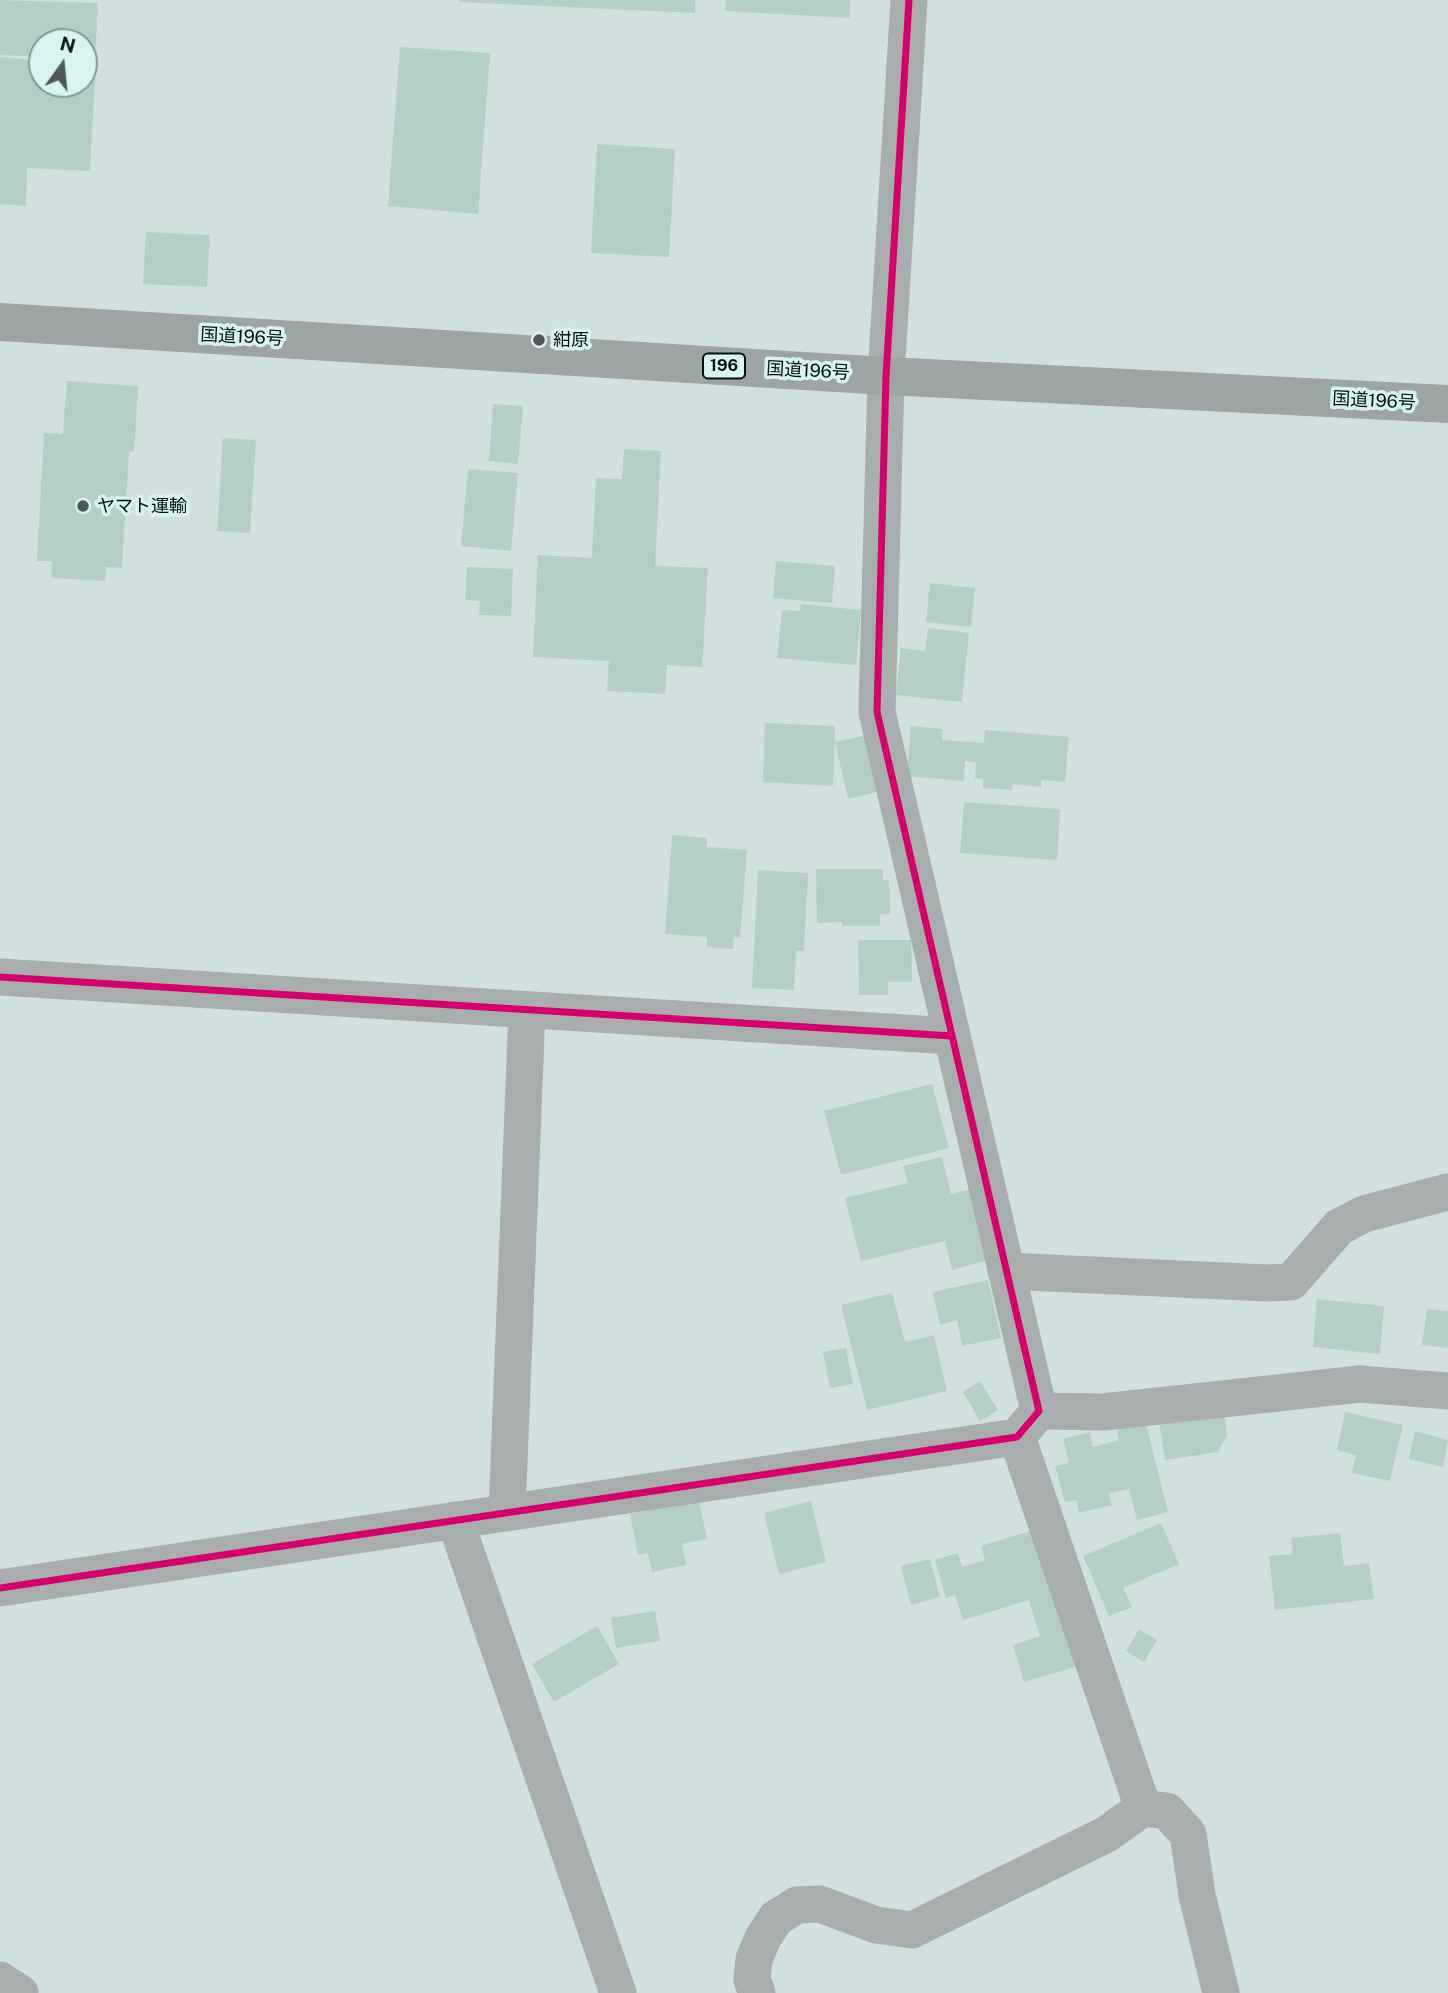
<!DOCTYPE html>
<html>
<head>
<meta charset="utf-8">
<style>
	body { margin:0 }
	#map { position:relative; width:1448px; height:1993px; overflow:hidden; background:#d0e0de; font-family:"Public Sans",sans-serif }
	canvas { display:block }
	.north { position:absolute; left:28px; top:28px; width:70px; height:70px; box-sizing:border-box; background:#d7f4f2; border:2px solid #839897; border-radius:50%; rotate:15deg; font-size:19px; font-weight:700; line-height:28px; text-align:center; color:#060f0f }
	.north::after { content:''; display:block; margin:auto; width:24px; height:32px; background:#4d5857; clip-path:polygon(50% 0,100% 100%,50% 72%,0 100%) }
</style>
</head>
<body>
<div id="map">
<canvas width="1448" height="1993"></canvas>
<div class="north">N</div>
</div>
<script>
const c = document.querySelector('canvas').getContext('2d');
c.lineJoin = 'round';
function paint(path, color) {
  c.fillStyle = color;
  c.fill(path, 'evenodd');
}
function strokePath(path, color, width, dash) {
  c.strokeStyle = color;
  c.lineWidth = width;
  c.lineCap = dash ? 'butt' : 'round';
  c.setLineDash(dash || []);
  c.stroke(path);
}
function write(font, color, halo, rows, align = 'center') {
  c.font = font + ' "Public Sans","Noto Sans JP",sans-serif';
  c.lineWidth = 7;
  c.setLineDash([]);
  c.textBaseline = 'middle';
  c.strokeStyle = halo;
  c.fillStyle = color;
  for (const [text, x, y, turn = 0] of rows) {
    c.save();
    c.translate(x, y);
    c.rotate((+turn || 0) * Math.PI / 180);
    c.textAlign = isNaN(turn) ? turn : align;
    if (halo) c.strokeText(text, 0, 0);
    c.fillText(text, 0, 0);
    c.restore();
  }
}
paint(new Path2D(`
	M0,0L98,3L95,59H84V42H42V57L0,55Z
	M459,0H695V13L459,2Z
	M726,0H850L849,18L725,11Z
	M400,47L490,53L478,214L388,206Z
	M0,57L42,61V84H84V64L96,65L90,171L27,168L26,206L0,204Z
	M597,144L675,149L669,257L591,253Z
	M146,232L210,235L207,287L143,284Z
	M67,381L138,386L134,452L129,451L122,568L106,567L105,581L51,578L52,561H37L44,433L63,434Z
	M493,404L523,406L518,464L489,461Z
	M223,438L256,440L250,533L217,531Z
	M624,449L661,451L655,566L708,568L702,667L667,665L665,694L607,691L609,661L533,657L538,555L592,558L596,478L622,479Z
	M468,469L518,473L511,551L461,546Z
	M776,561L835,566L832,603L773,598Z
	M467,567L513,569L511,616L479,615L480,601L465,600Z
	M930,583L975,588L971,627L926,622Z
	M801,604L861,610L856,665L777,658L782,610L800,611Z
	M928,628L969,633L962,702L896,695L901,648L925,651Z
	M765,723L835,726L833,786L763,782Z
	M911,726L943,729L942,740L984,743L985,730L1069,737L1065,782L1041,780V787L1013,784L1012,790L983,788V779L975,778L976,762L965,761L964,781L907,776Z
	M868,735L880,791L848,799L835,742Z
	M964,802L1060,809L1057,860L960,853Z
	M672,835L707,838V847L747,850L740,938L734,937L733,949L707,947V937L665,934Z
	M816,869H883V880H889L890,914H880V926H842V922L817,923Z
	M758,870L808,873L804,951H796L794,990L752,988Z
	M858,940H911L912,982H888V995H859Z
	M932,1084L949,1148L841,1175L824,1111Z
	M942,1157L951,1194L972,1189L989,1260L952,1270L945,1241L861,1261L845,1198L908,1183L903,1166Z
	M988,1280L1001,1338L962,1346L957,1320L940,1325L933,1292Z
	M892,1293L905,1342L934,1335L947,1391L867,1410L841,1305Z
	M1317,1299L1384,1306L1380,1354L1313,1347Z
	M1427,1309L1448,1311V1348L1422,1345Z
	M846,1348L853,1384L830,1388L823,1352Z
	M980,1381L998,1410L980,1421L963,1392Z
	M1224,1412L1227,1435L1218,1452L1165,1460L1159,1422Z
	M1345,1412L1403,1425L1390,1481L1352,1473L1356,1455L1337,1450Z
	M1145,1420L1168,1512L1137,1520L1129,1489L1109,1493L1112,1505L1079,1513L1077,1500L1065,1502L1055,1466L1069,1463L1063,1439L1090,1432L1093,1447L1119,1440L1116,1427Z
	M1415,1431L1448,1440L1443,1467L1409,1459Z
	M699,1500L707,1539L682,1544L686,1565L652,1572L648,1553L638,1555L630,1514Z
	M811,1501L826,1562L779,1574L764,1513Z
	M1161,1523L1179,1564L1123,1588L1132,1607L1109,1616L1083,1556Z
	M1044,1527L1085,1664L1024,1682L1013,1645L1040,1636L1029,1600L963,1620L955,1595L946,1598L935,1560L958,1553L962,1567L985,1560L981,1546Z
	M1340,1533L1344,1566L1369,1563L1374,1599L1275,1610L1269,1556L1293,1554L1291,1538Z
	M930,1559L940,1597L911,1605L901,1566Z
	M655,1611L660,1641L616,1648L611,1618Z
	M597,1626L619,1664L554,1702L532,1664Z
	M1139,1629L1157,1640L1144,1662L1126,1651Z`), '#b2cec5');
strokePath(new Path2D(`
	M909,0L886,376L877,712L1039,1411
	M0,977L952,1036
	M1006,1271L1267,1283L1291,1282L1339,1227L1364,1214L1448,1192
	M1039,1411L1103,1412L1360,1384L1448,1391
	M1017,1437L1143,1808
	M507,1512L527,1010
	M455,1520L618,1993
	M0,1588L1017,1437L1039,1411
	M0,1980L20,1993
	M757,1993L752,1980L754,1959L763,1938L776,1918L797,1905L820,1904L876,1925L912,1930L1107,1834L1143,1808L1167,1811L1188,1834L1197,1895L1221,1993`), '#a8adae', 37);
strokePath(new Path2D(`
	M0,322L886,376L1448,404`), '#9ca4a4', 38);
strokePath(new Path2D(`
	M0,977L952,1036
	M0,1588L1017,1437L1039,1411L877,712L886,376L909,0`), '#d6006c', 7);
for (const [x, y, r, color] of [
	[539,340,7,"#4d5857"],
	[83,506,7,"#4d5857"]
]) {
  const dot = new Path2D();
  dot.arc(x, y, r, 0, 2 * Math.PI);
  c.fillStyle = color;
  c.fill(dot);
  strokePath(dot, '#d7f4f2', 2.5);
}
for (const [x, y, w] of [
	[724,366,42]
]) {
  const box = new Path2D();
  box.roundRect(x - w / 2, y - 12.5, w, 25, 5);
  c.fillStyle = '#d7f4f2';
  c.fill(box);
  strokePath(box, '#060f0f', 2);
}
write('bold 16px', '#060f0f', null, [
	["196",724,366]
]);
write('18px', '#060f0f', '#d7f4f2', [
	["国道196号",242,337,3],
	["国道196号",808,371,3],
	["国道196号",1374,401,3]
]);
write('18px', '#060f0f', '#d7f4f2', [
	["紺原",553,340],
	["ヤマト運輸",97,506]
], 'left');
</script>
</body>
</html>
